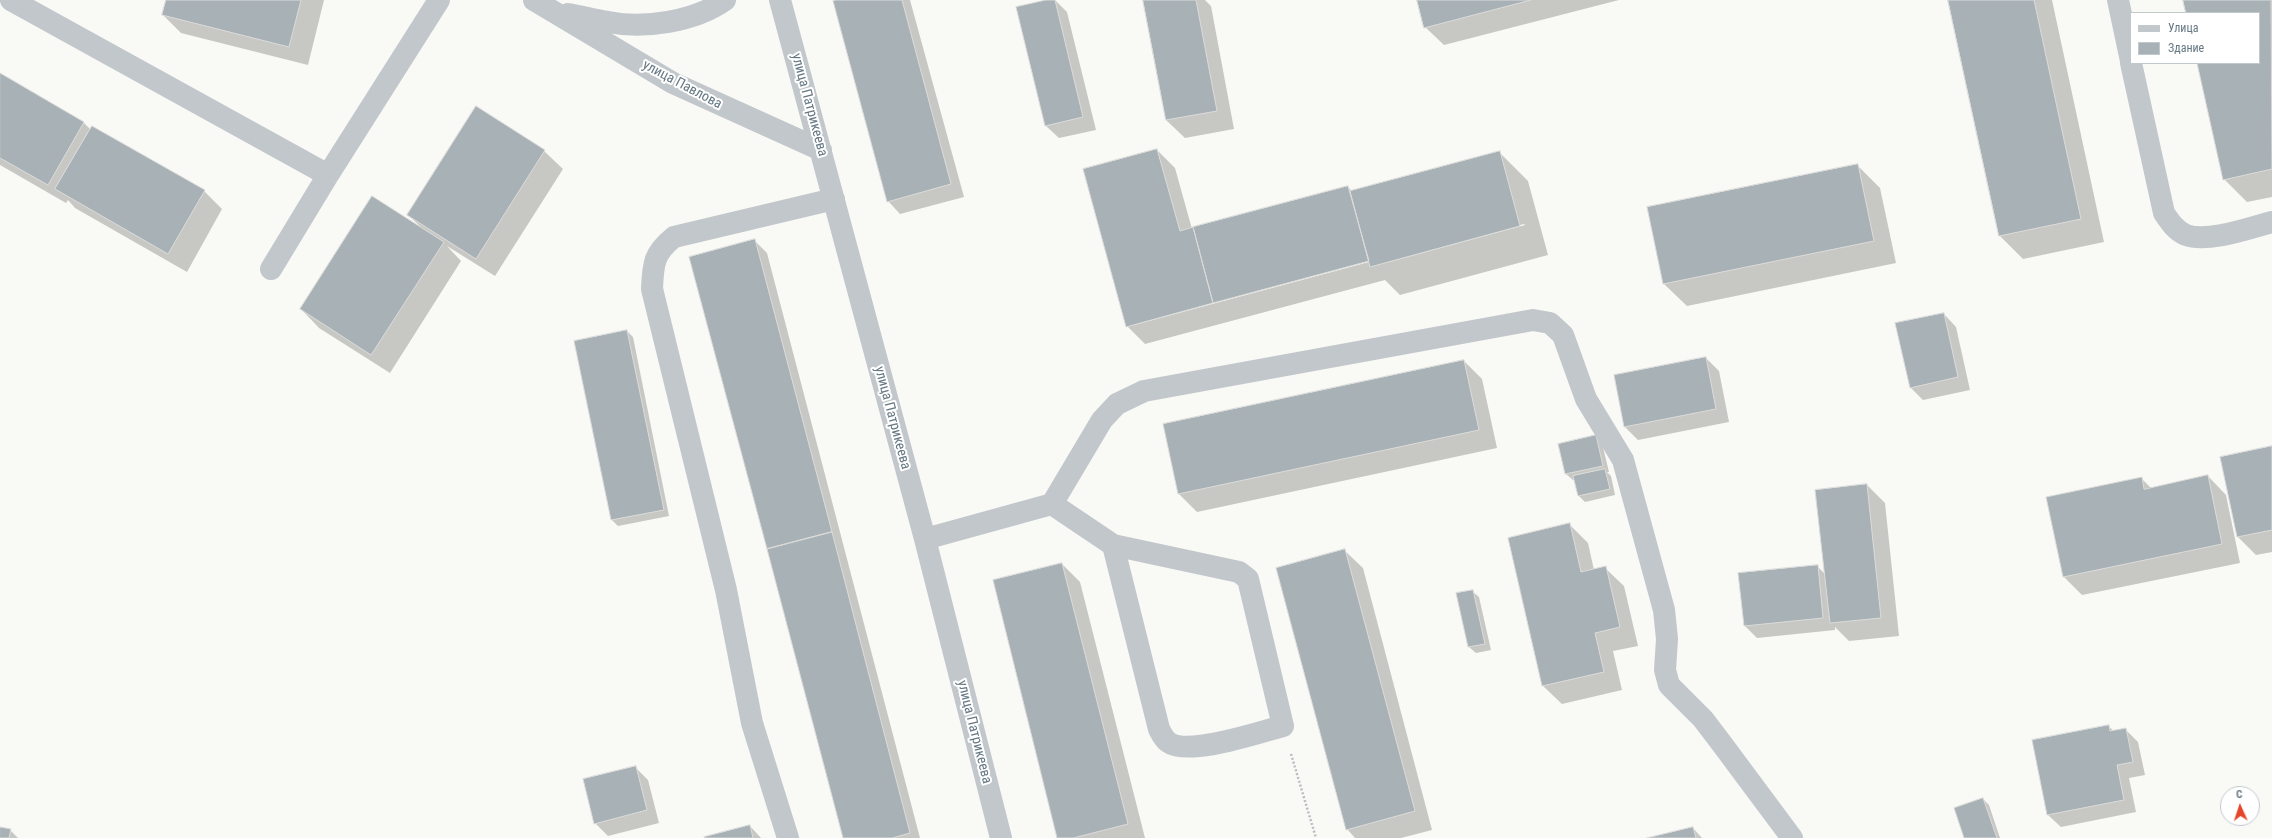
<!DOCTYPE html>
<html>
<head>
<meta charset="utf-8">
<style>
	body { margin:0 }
	#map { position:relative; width:2272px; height:838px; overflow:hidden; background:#f9f9f6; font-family:"Roboto Condensed",sans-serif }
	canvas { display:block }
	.legend { position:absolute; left:2130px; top:12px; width:130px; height:52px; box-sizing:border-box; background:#fff; border:1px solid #c1c9cd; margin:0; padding:5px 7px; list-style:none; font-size:12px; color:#647782 }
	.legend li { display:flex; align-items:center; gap:8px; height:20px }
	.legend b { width:20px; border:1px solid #c1c9cd }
	.north { position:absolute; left:2220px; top:786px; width:40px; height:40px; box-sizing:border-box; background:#fff; border:1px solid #c1c9cd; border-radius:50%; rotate:357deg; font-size:11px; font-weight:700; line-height:16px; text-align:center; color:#647782 }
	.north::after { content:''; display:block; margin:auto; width:14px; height:18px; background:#e5462a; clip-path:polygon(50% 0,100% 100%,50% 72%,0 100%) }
</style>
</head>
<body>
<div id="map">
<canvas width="2272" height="838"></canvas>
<ul class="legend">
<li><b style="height:5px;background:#c2c7cb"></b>Улица</li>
<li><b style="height:11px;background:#a7b1b6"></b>Здание</li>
</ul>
<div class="north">С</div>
</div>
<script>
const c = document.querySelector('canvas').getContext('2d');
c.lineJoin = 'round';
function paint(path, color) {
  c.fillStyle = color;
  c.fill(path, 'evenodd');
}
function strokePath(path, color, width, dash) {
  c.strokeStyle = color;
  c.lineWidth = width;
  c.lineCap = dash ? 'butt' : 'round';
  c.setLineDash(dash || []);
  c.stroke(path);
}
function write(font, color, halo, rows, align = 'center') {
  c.font = font + ' "Roboto Condensed",sans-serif';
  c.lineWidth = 4;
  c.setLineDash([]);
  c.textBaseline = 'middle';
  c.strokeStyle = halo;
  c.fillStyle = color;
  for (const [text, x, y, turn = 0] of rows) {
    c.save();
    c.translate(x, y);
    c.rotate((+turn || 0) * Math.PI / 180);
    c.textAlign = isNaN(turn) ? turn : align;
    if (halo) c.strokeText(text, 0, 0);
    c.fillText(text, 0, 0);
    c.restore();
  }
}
paint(new Path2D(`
	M167,0H324L308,65L181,33L163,15Z
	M840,0H910L964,197L900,214L888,201Z
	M1051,0H1055L1067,12L1096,130L1059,138L1046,126Z
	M1144,0H1205L1211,6L1234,129L1185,138L1166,120Z
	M1418,0H1619L1444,45L1425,27Z
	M1949,0H2052L2104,242L2023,259L2000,236Z
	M2184,0H2272V197L2247,202L2224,179L2198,63H2259V13H2187Z
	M0,75L83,122L91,130L204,191L222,209L187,272L75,208L68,200L66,203L0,165Z
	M1157,150L1175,168L1192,229L1348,187L1353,192L1499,152L1528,181L1548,255L1400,295L1385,280L1145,344L1127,326ZM1524,224L1525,225L1389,262V260ZM1369,260V262L1134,325V324Z
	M544,151L563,169L495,276L447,246L461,261L390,373L319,328L301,309L423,229L408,215Z
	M1857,165L1880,188L1896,263L1687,306L1664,284Z
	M754,240L767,253L920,838H844Z
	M1944,314L1956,327L1970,390L1923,400L1910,387Z
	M627,331L633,337L669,516L618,526L612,520L575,341Z
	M1706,358L1719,371L1729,422L1638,440L1625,427L1615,376Z
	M1464,361L1482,379L1497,448L1197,512L1179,494Z
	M1596,436L1602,443L1609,472H1607L1611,476L1615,495L1585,502L1579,496L1575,480H1573L1566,474L1560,444Z
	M2272,447V552L2256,555L2238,537L2222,458Z
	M2208,476L2226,495L2240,563L2082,595L2064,577L2141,478L2151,488Z
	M1867,485L1885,503L1899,636L1849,641L1835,627V630L1757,638L1745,626L1817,566L1825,574Z
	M1569,524L1588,543L1594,570L1605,568L1624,586L1638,646L1613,651L1622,690L1562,704L1543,686L1509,538Z
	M1344,550L1363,568L1432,830L1401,838H1355L1347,829Z
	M1062,564L1080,582L1145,838H1059Z
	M1472,591L1479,597L1491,650L1476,653L1469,647L1457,594Z
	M2108,726L2114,731L2125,729L2138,742L2145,775L2129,778L2136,812L2061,827L2048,815Z
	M635,767L648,780L659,823L608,836L595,823Z
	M1983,799L1989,805L2000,838H1965Z
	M750,826L761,838H706Z
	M0,828L10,830L18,838H0Z
	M1693,828L1702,838H1652Z`), '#0003');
const building = new Path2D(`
	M166,0H301L289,47L162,15Z
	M836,0H902L951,184L887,202L833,1Z
	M1046,0H1055L1083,117L1045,126L1016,7Z
	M1143,0H1196L1217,111L1166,120Z
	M1417,0H1531L1424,28Z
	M1948,0H2034L2081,219L1999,236Z
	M2183,0H2271L2272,169L2223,180L2197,63H2259V13H2186Z
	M0,73L84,122L48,185L0,158Z
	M476,106L545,150L476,259L407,215Z
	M92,126L205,190L168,254L55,189Z
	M1157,149L1180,231L1193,227L1213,303L1126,327L1083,169Z
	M1500,151L1520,226L1370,267L1350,191Z
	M1858,164L1874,241L1663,284L1647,207Z
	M1348,186L1369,261L1213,303L1193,227Z
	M372,196L444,242L371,355L300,309Z
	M755,239L832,532L767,549L689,257Z
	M1944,313L1958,377L1910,388L1895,323Z
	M627,330L664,510L611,520L574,341Z
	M1706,357L1716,409L1624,427L1614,375Z
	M1464,360L1479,430L1178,494L1163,424Z
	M1596,435L1603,466L1565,474L1558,444Z
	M2272,446V530L2237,537L2220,457Z
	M1605,469L1610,489L1578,496L1573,476Z
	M2208,475L2222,544L2063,577L2046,497L2142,477L2144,489Z
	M1867,484L1881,618L1830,623L1815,490Z
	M1570,523L1581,572L1606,566L1620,627L1595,633L1604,672L1542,686L1508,538Z
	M832,532L910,833L892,838H843L767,549Z
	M1345,549L1415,811L1346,830L1276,568Z
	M1062,563L1128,824L1073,838H1057L993,580Z
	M1818,565L1823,618L1744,626L1738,573Z
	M1473,590L1485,644L1468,647L1456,593Z
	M2109,725L2110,731L2126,728L2133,762L2117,765L2124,800L2047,815L2032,740Z
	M636,766L647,810L594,824L583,779Z
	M1983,798L1997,838H1964L1954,808Z
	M750,825L753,838H705L704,837Z
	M0,827L11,829L9,838H0Z
	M1693,827L1696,838H1647Z`);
paint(building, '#a7b1b6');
strokePath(building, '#dbdbd9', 1);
strokePath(new Path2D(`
	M1291,754L1316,838`), '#babec1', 2.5, [2, 2]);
strokePath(new Path2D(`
	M11,0L328,175L439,0
	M534,0L673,83L821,150
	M780,0L925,539L1001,838
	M2118,0L2131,61
	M568,14C581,16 594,20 608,22C644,29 694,22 725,0
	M2131,63L2164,213C2170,222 2176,231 2186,235C2208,243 2249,228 2272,222
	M271,269L328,175
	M1052,504L1113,545L1239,572L1248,579L1283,726C1259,732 1188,757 1168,742C1164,739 1161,733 1159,729L1113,545
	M925,539L1052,504L1102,420L1117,404L1144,391L1533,320L1550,323L1563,335L1586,399L1623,460L1664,610L1667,639L1665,670L1669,685L1703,719L1722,744L1792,838
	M788,838L752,723L726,590L652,289C653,263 654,253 674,237L834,199`), '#c2c7cb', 22);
write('14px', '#647782', '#fff', [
	["улица Павлова",682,85,28],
	["улица Патрикеева",809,105,75],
	["улица Патрикеева",892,418,75],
	["улица Патрикеева",974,732,76]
]);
</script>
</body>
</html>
